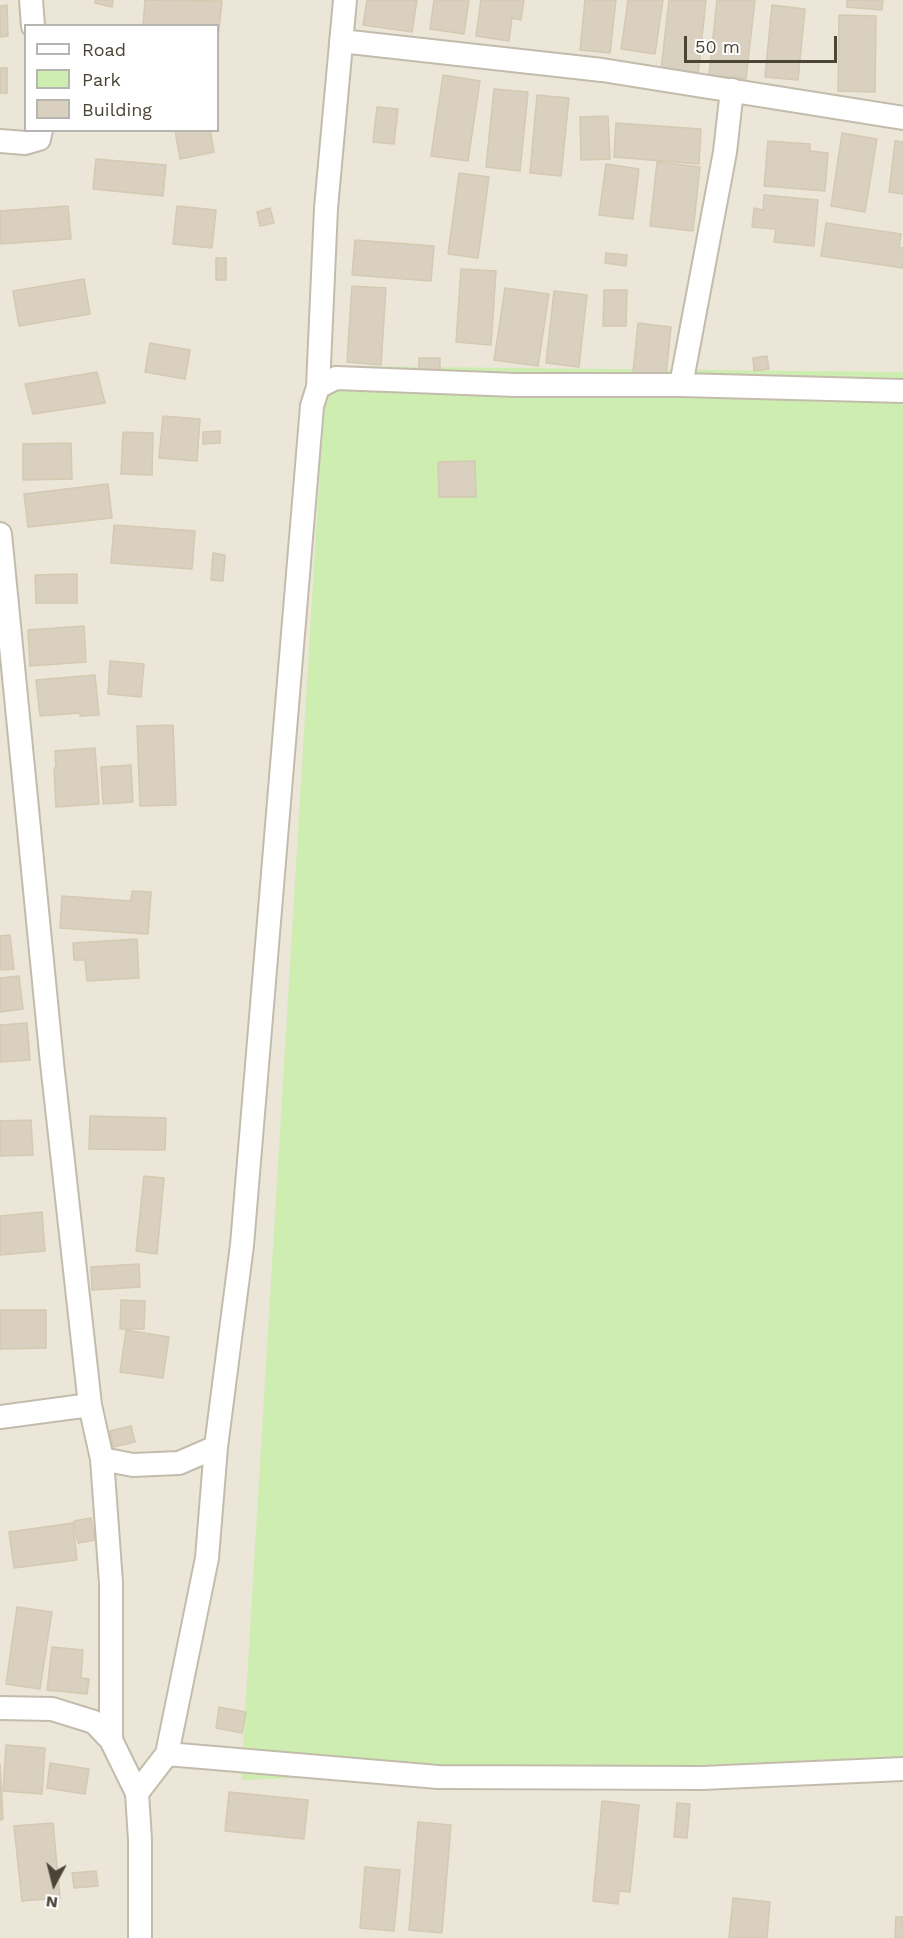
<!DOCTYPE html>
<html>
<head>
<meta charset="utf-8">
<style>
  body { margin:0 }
  #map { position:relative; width:903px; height:1938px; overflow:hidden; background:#f6f3eb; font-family:"Work Sans",sans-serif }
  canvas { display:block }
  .legend { position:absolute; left:24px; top:24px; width:195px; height:108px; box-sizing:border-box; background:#fff; border:2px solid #b7b5af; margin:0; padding:8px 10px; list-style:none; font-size:18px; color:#4b4537 }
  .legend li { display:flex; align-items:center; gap:12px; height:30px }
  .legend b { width:30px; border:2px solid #b7b5af }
  .north { position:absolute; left:24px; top:1854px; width:60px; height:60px; -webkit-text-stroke:4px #fff; paint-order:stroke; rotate:187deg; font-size:16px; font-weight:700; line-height:24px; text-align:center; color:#4b4537 }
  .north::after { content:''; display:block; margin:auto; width:21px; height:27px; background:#4b4537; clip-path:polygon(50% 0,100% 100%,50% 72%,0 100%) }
  .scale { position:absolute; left:684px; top:36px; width:153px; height:27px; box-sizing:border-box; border:3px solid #4b4537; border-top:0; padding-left:8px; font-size:18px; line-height:21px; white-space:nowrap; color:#4b4537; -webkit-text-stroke:4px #fff; paint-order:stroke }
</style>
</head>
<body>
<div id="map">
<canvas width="903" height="1938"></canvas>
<ul class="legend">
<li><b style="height:8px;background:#fff"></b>Road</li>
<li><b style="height:16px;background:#ceedb1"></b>Park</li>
<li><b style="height:16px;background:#d9d0bf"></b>Building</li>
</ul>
<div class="north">N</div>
<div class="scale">50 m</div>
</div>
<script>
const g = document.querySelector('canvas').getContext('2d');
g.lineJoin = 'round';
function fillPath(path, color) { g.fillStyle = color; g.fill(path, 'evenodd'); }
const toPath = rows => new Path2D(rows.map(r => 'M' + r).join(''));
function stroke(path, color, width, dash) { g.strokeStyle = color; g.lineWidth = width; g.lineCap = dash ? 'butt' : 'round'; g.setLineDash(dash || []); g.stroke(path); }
fillPath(toPath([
  [0,0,903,0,903,1938,0,1938],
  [26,26,218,26,218,130,26,130]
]), '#ebe6d8');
fillPath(toPath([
  [326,366,903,372,903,1758,241,1780]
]), '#ceedb1');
const building = toPath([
  [95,0,113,0,112,7,95,3,95,0],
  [145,0,222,1,218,38,218,26,143,26,145,0],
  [367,0,417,0,412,32,363,25,367,0],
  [434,0,469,0,464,34,430,29,434,0],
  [481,0,524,0,521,20,512,18,509,41,476,36,481,0],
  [585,0,616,0,610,53,580,50,585,0],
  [628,0,663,0,655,54,621,49,628,0],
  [669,0,706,0,698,75,661,70,669,0],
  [717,0,755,0,746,79,709,75,717,0],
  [847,0,883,0,882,10,847,7,847,0],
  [7,5,8,36,0,37,0,6,7,5],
  [772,5,805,9,798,80,765,77,772,5],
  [839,15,876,16,875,92,838,91,839,15],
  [0,68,7,68,7,93,0,93,0,68],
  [443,75,480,81,468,161,431,156,443,75],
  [494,89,528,92,520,171,486,167,494,89],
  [537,95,569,98,561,176,530,173,537,95],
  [377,107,398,109,394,144,373,142,377,107],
  [608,116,610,159,581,160,580,117,608,116],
  [616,123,701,129,699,164,614,157,616,123],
  [175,130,210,130,214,152,180,159,175,130],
  [842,133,877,139,865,212,831,206,842,133],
  [768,141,810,144,810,151,828,153,825,191,764,186,768,141],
  [895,141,903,142,903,194,889,192,895,141],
  [96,159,166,165,163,196,93,189,96,159],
  [657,162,700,167,693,231,650,226,657,162],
  [606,164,639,169,633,219,599,215,606,164],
  [459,173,489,177,478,258,448,254,459,173],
  [764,195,818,200,814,246,774,242,776,229,752,227,754,208,763,210,764,195],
  [68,206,71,239,0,244,0,211,68,206],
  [177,206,216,210,212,248,173,244,177,206],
  [270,208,274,223,260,226,257,212,270,208],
  [826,223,901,234,899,248,903,248,903,268,821,256,826,223],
  [355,240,434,246,431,281,352,275,355,240],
  [606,253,627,255,626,266,605,263,606,253],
  [216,258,226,258,226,280,216,280,216,258],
  [461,269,496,271,491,345,456,342,461,269],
  [84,279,90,314,19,326,13,291,84,279],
  [352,286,386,288,381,365,347,362,352,286],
  [505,288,549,294,538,366,494,360,505,288],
  [604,290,627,290,626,326,603,326,604,290],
  [554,291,587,295,579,367,546,363,554,291],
  [638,323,671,327,666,376,633,373,638,323],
  [150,343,190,350,185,379,145,372,150,343],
  [767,356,769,369,754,371,753,358,767,356],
  [419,358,440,358,440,372,419,372,419,358],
  [97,372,105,403,33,414,25,384,97,372],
  [163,416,200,419,197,461,159,458,163,416],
  [220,431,220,443,203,444,203,432,220,431],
  [123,432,153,433,152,475,121,474,123,432],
  [71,443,72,479,23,480,23,444,71,443],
  [475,461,476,497,439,497,438,462,475,461],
  [108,484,112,518,28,527,24,494,108,484],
  [114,525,195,531,192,569,111,563,114,525],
  [213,553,225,555,223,581,211,580,213,553],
  [77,574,77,603,36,603,35,575,77,574],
  [84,626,86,662,30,666,28,630,84,626],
  [110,661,144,664,141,697,108,694,110,661],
  [95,675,99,715,80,716,80,713,40,716,36,680,95,675],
  [173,725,176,805,140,806,137,726,173,725],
  [95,748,99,804,56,807,54,768,56,768,55,751,95,748],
  [131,765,133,802,103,804,101,767,131,765],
  [132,891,151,892,148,934,60,928,62,896,131,901,132,891],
  [10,935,14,969,0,970,0,936,10,935],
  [137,939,139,978,87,981,85,960,74,960,73,943,137,939],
  [19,976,23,1009,0,1012,0,978,19,976],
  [27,1023,30,1060,0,1062,0,1025,27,1023],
  [90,1116,166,1118,165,1150,89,1149,90,1116],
  [31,1120,33,1155,0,1156,0,1121,31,1120],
  [144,1176,164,1178,157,1254,136,1251,144,1176],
  [42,1212,45,1251,0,1255,0,1216,42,1212],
  [139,1264,140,1287,92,1290,91,1267,139,1264],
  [121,1300,145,1301,144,1329,120,1329,121,1300],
  [0,1310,46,1310,46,1348,0,1349,0,1310],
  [126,1330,169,1337,163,1378,120,1372,126,1330],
  [131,1426,135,1442,113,1447,110,1431,131,1426],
  [91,1518,95,1540,78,1543,74,1521,91,1518],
  [73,1523,77,1560,14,1568,9,1532,73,1523],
  [17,1607,52,1612,40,1689,6,1684,17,1607],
  [52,1647,83,1650,81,1678,89,1679,87,1694,47,1690,52,1647],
  [219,1707,246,1712,242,1733,216,1728,219,1707],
  [6,1745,45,1748,42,1794,3,1791,6,1745],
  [50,1763,89,1769,85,1794,47,1788,50,1763],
  [0,1764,3,1819,0,1820,0,1764],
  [229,1792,308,1800,304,1839,225,1831,229,1792],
  [602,1801,639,1805,630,1892,619,1891,618,1904,593,1901,602,1801],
  [677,1803,690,1804,687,1838,674,1837,677,1803],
  [418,1822,451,1825,442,1933,409,1930,418,1822],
  [53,1823,60,1898,22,1901,14,1826,53,1823],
  [365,1867,400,1870,394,1931,360,1928,365,1867],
  [96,1871,98,1886,74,1888,72,1873,96,1871],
  [733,1898,770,1902,767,1938,729,1938,733,1898],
  [896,1917,903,1917,903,1938,895,1938,896,1917]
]);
fillPath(building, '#d9d0bf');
stroke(building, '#d4c9b1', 1.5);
const minor = toPath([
  [31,0,33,26],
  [341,41,602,70,903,118],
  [0,141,25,143,39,139,41,130],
  [681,385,725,152,732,90],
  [318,387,326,208,345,0],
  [0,534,52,1063,90,1405,102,1459,111,1583,111,1740],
  [0,1417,90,1405],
  [102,1459,133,1465,179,1463,216,1447],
  [0,1708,52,1709,94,1722,111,1740,137,1793,167,1754,207,1558,216,1447,242,1245,312,406,318,387,336,378,516,385,681,385,903,391],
  [167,1754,438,1777,702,1778,903,1769],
  [137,1793,140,1840,140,1938]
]);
stroke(minor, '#c3bcac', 26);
stroke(minor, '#fff', 22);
</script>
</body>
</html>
